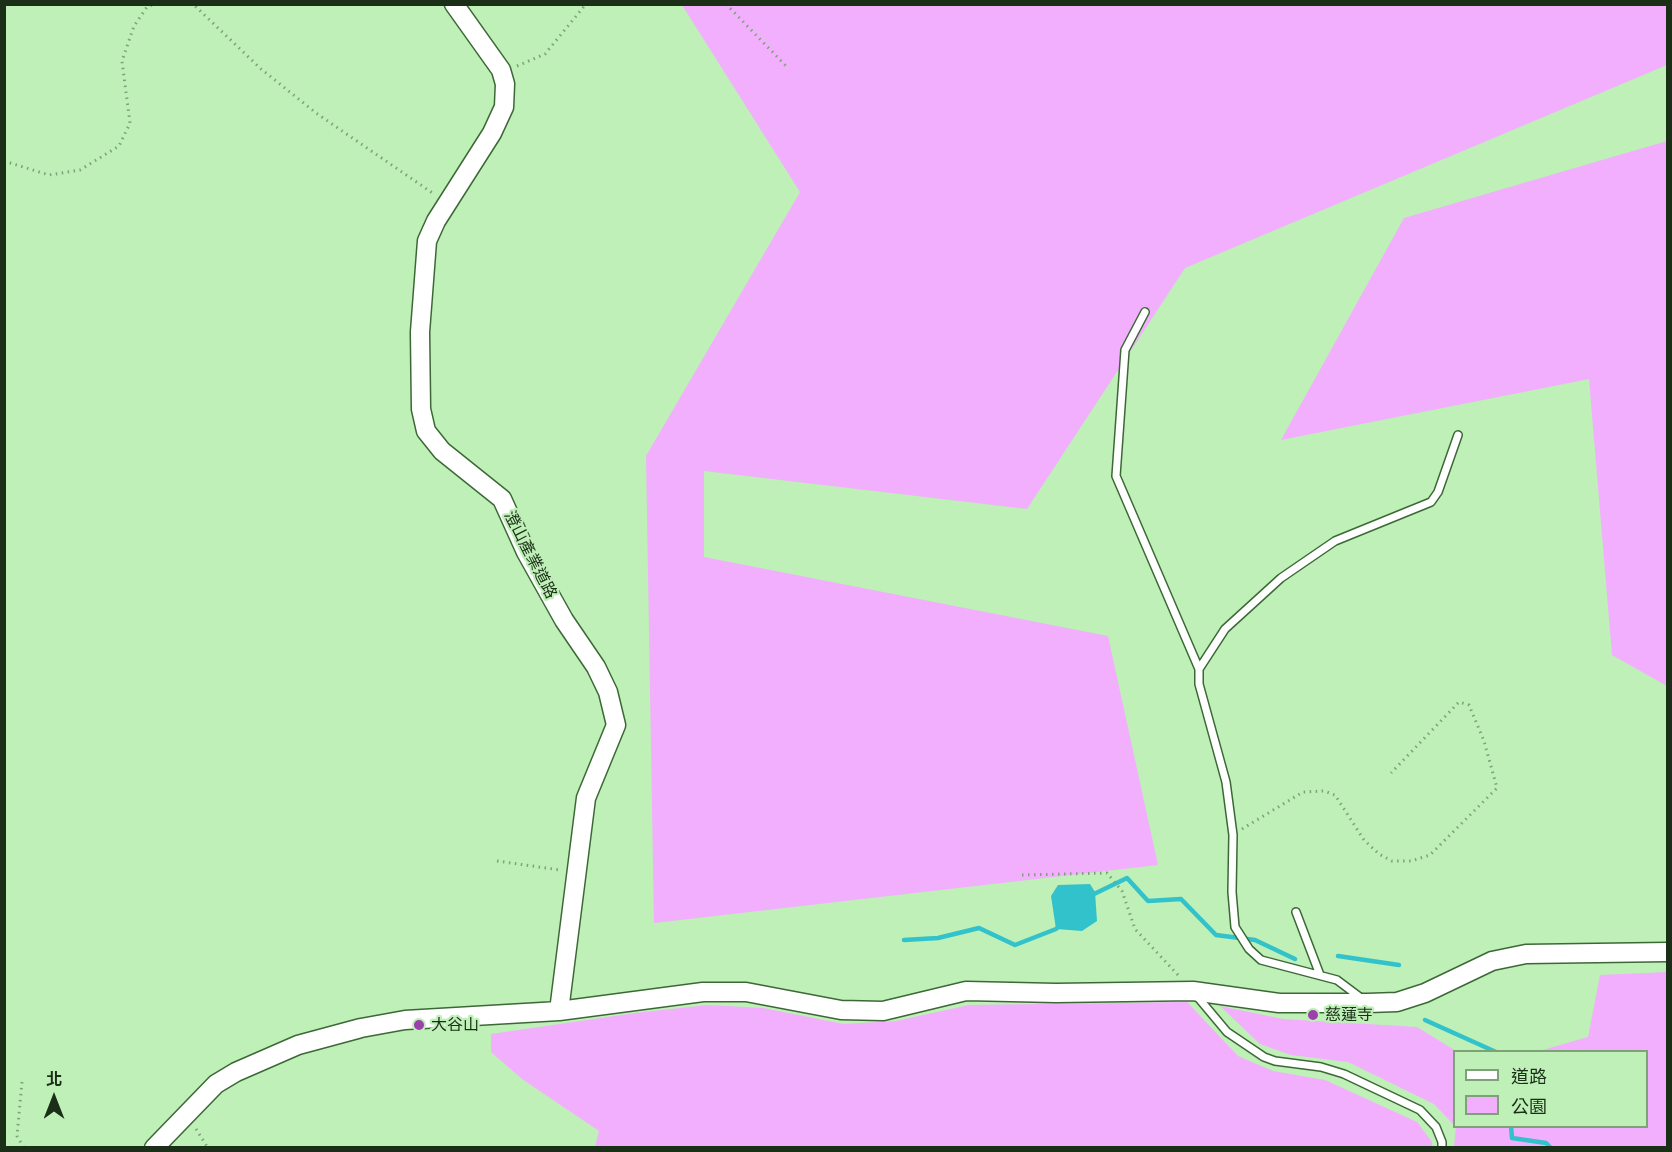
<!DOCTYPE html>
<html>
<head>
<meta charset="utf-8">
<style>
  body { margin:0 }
  #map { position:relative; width:1672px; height:1152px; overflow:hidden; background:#bef0b7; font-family:Rubik,"Noto Sans TC",sans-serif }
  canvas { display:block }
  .frame { position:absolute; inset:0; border:6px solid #1b2e18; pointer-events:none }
  .legend { position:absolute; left:1453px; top:1050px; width:195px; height:78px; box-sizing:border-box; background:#bef0b7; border:2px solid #7da277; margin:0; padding:8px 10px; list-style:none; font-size:18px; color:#1b2e18 }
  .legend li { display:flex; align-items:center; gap:12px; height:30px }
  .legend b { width:30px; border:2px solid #7da277 }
  .north { position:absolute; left:24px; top:1068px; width:60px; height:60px; -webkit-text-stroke:4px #bef0b7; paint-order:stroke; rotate:0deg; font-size:16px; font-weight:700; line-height:24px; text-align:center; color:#1b2e18 }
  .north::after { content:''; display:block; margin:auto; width:21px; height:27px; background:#1b2e18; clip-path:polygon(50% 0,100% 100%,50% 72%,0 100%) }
</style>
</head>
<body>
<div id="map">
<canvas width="1672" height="1152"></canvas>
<div class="frame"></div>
<ul class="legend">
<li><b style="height:8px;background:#fff"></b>道路</li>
<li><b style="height:16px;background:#f2affd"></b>公園</li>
</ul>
<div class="north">北</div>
</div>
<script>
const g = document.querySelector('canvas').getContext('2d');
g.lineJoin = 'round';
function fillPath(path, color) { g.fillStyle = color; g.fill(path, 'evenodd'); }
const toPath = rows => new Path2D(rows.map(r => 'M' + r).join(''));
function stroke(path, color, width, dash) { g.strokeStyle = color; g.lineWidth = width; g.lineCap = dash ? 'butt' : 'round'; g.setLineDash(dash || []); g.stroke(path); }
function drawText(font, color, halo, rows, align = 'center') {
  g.font = font + ' Rubik,"Noto Sans TC",sans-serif'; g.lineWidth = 4.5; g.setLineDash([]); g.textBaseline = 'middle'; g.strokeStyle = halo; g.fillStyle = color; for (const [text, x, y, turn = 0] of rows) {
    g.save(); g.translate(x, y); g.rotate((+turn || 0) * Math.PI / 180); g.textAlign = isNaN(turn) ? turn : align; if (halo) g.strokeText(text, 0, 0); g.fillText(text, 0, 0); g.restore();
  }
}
fillPath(toPath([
  [682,5,1667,5,1667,65,1185,268,1027,509,704,471,704,557,1108,636,1158,865,654,923,646,456,800,192],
  [1667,141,1668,141,1667,686,1612,655,1589,379,1281,440,1404,218],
  [1667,972,1667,1147,1454,1147,1456,1127,1646,1126,1646,1052,1539,1051,1588,1037,1600,975],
  [1187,1002,1238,1056,1273,1071,1325,1080,1417,1122,1432,1142,1432,1147,595,1147,599,1131,522,1079,491,1052,491,1034,635,1013,708,1005,763,1008,844,1024,896,1021,969,1005],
  [1220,1006,1283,1019,1417,1027,1456,1051,1454,1052,1454,1125,1434,1104,1348,1062,1291,1055,1260,1044]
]), '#f2affd');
fillPath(toPath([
  [1090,884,1095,892,1097,921,1082,931,1056,929,1051,896,1058,885]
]), '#32c2cb');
stroke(toPath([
  [1092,895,1127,878,1148,901,1181,899,1216,935,1255,940,1295,959],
  [904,940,938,938,979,928,1015,945,1056,929,1060,925],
  [1338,956,1399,965],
  [1425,1020,1496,1052],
  [1511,1126,1512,1138,1546,1143,1551,1148]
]), '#32c2cb', 4.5);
const lane = toPath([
  [1145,312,1125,350,1116,476,1199,669],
  [1296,912,1320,975],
  [1196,995,1227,1032,1264,1057,1275,1061,1321,1067,1344,1074,1420,1110,1436,1127,1442,1142,1442,1148],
  [1361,998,1337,980,1261,960,1249,949,1235,927,1232,892,1233,835,1226,782,1199,684,1199,669,1225,629,1281,578,1335,541,1431,502,1438,492,1458,435]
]);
const secondary = toPath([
  [454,4,501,70,505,84,504,107,492,133,436,221,427,241,420,332,421,409,426,431,442,451,502,499,526,552,564,620,596,667,608,692,616,725,586,798,559,1011],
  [154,1148,216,1084,236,1072,298,1045,361,1028,405,1020,559,1011,703,992,746,992,841,1010,883,1011,966,991,1056,993,1193,991,1279,1003,1368,1003,1397,1002,1425,993,1492,961,1526,954,1668,952]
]);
stroke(lane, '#3c6836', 10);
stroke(secondary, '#3c6836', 21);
stroke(toPath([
  [190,4,194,5,261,69,316,113,434,194],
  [726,4,787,67],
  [517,66,545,54,586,4],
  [4,161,49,175,80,170,119,146,130,123,122,61,134,26,147,7,155,4],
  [1242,829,1303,792,1324,791,1335,795,1364,840,1379,854,1392,861,1411,861,1430,855,1497,788,1484,741,1469,705,1459,702,1391,773],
  [497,861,560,870],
  [1022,875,1107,873,1122,891,1135,929,1178,975],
  [22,1082,17,1136,24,1148],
  [196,1129,208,1148]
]), '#7da378', 3, [1.5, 4.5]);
stroke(lane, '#fff', 7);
stroke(secondary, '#fff', 18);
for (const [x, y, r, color] of [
  [1313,1015,6,"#9c41ac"],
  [419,1025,6,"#9c41ac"]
]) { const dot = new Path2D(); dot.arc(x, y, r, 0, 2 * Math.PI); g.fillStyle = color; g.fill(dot); stroke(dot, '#bef0b7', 2); }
drawText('16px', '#1b2e18', '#bef0b7', [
  ["澄山產業道路",530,555,63]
]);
drawText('16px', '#1b2e18', '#bef0b7', [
  ["慈蓮寺",1325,1015],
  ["大谷山",431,1025]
], 'left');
</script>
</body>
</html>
